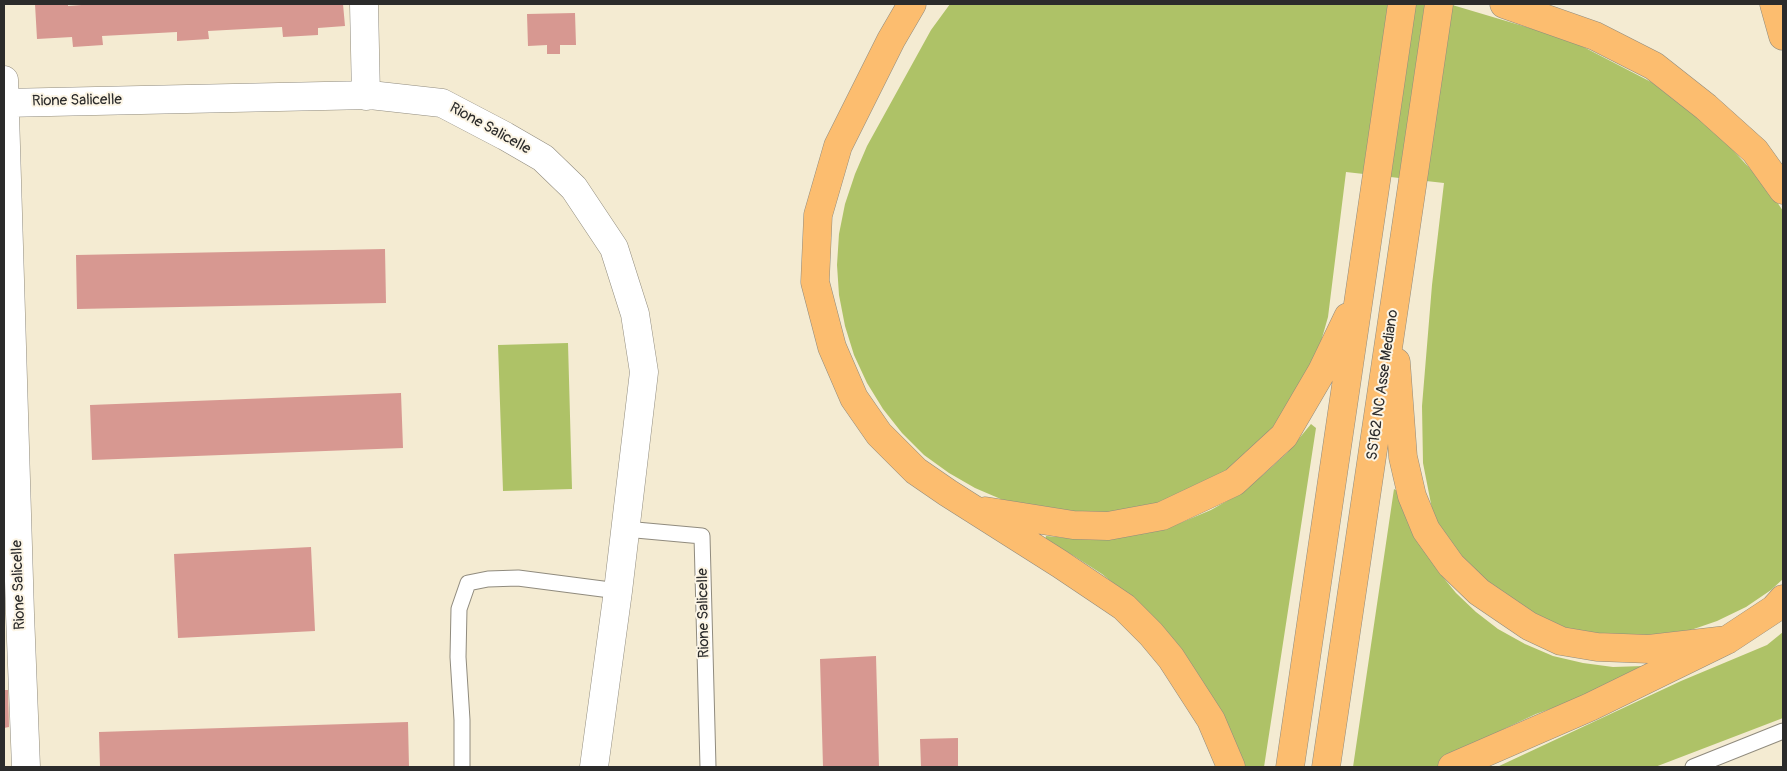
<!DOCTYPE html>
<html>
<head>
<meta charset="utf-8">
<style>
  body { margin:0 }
  #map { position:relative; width:1787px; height:771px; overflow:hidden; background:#f4ebd2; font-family:Pangolin,sans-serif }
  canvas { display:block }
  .frame { position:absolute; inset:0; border:5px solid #2b2b2b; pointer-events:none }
</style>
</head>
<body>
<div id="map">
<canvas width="1787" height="771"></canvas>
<div class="frame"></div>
</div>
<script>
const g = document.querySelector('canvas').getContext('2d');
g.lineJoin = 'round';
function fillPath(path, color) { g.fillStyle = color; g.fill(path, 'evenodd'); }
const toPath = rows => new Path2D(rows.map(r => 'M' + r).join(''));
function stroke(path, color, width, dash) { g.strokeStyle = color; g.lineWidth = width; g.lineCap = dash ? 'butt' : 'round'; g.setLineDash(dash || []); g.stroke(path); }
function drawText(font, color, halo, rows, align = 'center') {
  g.font = font + ' Pangolin,sans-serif'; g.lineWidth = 4; g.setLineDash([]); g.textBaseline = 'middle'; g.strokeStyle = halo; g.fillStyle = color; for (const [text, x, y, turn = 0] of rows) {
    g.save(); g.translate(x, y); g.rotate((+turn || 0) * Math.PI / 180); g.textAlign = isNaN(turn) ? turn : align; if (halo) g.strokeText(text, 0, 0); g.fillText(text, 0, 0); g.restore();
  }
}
fillPath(toPath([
  [950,4,1449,4,1570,40,1653,83,1718,134,1767,187,1783,211,1783,579,1771,590,1746,607,1717,621,1688,631,1626,638,1565,628,1536,617,1484,584,1443,537,1432,509,1423,463,1422,406,1432,285,1444,183,1346,172,1328,317,1320,345,1278,425,1235,464,1210,481,1154,505,1124,511,1093,514,1063,513,1003,500,975,488,949,473,924,455,902,433,883,409,867,383,854,355,845,326,839,295,837,265,839,234,845,204,855,174,867,146,931,30],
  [568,343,572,489,503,491,498,345],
  [1311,424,1316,428,1264,767,1244,767,1214,700,1196,671,1175,643,1128,595,1102,574,1074,556,1045,540,1046,536,1080,539,1114,538,1147,533,1180,523,1211,510,1239,494,1264,474,1287,453],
  [1394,489,1399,492,1423,547,1438,571,1456,593,1476,612,1498,629,1525,644,1553,656,1583,663,1613,667,1644,666,1567,703,1536,714,1506,728,1477,743,1443,767,1353,767],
  [1783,632,1783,718,1655,767,1497,767,1681,681,1767,645]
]), '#aec267');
fillPath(toPath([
  [35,4,68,4,68,6,95,4,343,4,345,26,318,28,318,35,283,37,282,27,208,31,209,39,177,41,177,32,102,36,103,45,73,47,72,37,37,39],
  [575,13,576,45,560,45,560,54,547,54,547,45,528,46,527,14],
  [385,249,386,303,77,309,76,255],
  [401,393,403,448,92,460,90,405],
  [311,547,315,631,178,638,174,554],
  [876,656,879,767,823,767,820,659],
  [4,690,8,690,9,727,4,728],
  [408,722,409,767,100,767,99,732],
  [958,738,958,767,921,767,920,739]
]), '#d79891');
const service = toPath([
  [625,529,702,536,708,767],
  [462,767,462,720,458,657,459,609,468,583,488,579,518,578,618,591],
  [1693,767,1783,731]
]);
const minor = toPath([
  [364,4,366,96],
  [4,80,20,614,26,767],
  [4,103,370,95,442,103,505,136,543,158,574,188,614,248,635,314,644,372,618,591,594,767]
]);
const trunk = toPath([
  [912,4,891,40,838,146,818,215,815,282,832,347,854,398,879,434,916,471,948,493,1060,564,1124,607,1151,634,1171,658,1211,720,1231,767],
  [1504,4,1595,36,1654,66,1706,107,1755,151,1783,190],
  [1774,4,1783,36],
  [1396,362,1403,457,1412,496,1426,530,1451,565,1479,592,1529,626,1561,641,1597,647,1649,649,1727,640],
  [985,511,1073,525,1108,526,1162,516,1234,482,1284,436,1322,371,1348,317],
  [1290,767,1402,4],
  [1326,767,1439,4],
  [1452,767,1590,707,1727,640,1774,609,1783,599]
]);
stroke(service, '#908b7e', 17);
stroke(minor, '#908b7e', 29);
stroke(trunk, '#908b7e', 29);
stroke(service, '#fff', 15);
stroke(minor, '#fff', 28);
stroke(trunk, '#fcbd6f', 28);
drawText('15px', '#2b2b2b', '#fcf5e5', [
  ["Rione Salicelle",77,101,-1],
  ["Rione Salicelle",490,129,29],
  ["SS162 NC Asse Mediano",1383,385,-82],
  ["Rione Salicelle",19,585,-92],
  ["Rione Salicelle",704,613,-91]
]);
</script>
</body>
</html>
